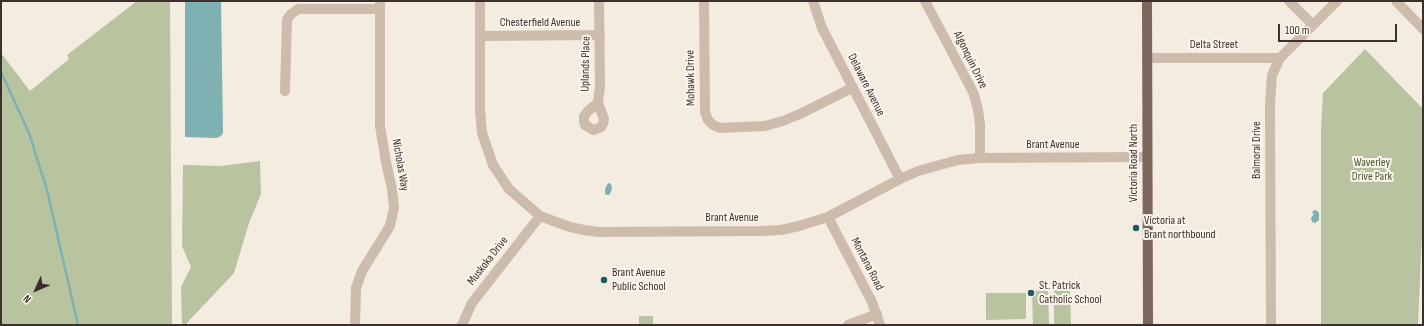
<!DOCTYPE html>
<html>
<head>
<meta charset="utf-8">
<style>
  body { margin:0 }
  #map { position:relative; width:1424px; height:326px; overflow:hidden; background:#f4ebe1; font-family:"Sofia Sans Condensed",sans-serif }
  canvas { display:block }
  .frame { position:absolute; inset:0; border:2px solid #3b302b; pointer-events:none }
  .north { position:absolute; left:16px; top:270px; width:40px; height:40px; -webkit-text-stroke:3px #fbf5ee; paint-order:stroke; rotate:225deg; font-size:11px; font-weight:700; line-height:16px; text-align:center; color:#3b302b }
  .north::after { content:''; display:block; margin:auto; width:14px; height:18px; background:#3b302b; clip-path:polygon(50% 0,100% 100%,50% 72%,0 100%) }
  .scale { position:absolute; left:1278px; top:24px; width:119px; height:18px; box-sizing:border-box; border:2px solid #3b302b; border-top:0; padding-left:5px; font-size:12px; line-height:14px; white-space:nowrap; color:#3b302b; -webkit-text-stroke:3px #fbf5ee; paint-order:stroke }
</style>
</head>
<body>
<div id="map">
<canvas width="1424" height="326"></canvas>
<div class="frame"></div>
<div class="north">N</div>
<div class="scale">100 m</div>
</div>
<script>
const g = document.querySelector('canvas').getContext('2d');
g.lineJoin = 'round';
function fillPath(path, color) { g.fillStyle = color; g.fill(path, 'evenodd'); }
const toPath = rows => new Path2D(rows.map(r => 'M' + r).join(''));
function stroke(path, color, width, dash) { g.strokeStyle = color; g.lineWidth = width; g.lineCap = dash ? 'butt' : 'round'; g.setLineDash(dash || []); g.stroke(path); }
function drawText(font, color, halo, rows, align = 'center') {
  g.font = font + ' "Sofia Sans Condensed",sans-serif'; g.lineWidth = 4; g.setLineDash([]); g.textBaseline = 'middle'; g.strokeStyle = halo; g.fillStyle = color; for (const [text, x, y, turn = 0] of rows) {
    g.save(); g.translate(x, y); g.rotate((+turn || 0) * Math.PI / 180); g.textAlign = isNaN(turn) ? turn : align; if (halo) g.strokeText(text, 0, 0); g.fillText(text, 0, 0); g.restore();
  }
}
fillPath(toPath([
  [137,1,170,1,172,325,1,325,1,53,30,91,69,59,67,55],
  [1365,49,1423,109,1423,211,1418,325,1321,325,1321,130,1323,93],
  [260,161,261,194,249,223,234,273,185,325,182,325,181,287,191,267,182,246,183,165,221,166],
  [1048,290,1049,325,1033,325,1032,291],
  [1054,290,1070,290,1071,325,1054,325],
  [986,293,1026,293,1026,319,986,320],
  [639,316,653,316,653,325,639,325]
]), '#b8c4a0');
fillPath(toPath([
  [185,1,221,1,223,133,221,136,216,138,185,137],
  [608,183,611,184,612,188,610,194,608,195,605,194,605,189],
  [1316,210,1319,213,1319,220,1315,223,1312,222,1311,218,1314,214,1312,213,1313,211]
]), '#7fb0b2');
stroke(toPath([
  [1,72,29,133,47,190,78,325]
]), '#7fb0b2', 2.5);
stroke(toPath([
  [480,1,480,110,482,133,493,165,509,189,540,216,570,227,584,230,599,232,761,231,781,230,799,226,828,217,900,179,918,171,958,160,980,158,1147,157],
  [704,1,705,112,708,120,713,125,720,128,765,126,783,121,800,114,852,88],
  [813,1,822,28,900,179],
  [925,1,974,94,978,110,980,125,980,158],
  [1289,1,1313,25],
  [1396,1,1423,29],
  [480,36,600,35],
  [1147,58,1280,58],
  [285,91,287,20,291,14,298,9,380,9],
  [598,103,588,111,584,116,584,121,585,125,593,130,601,127,603,124,604,119,598,103,600,86,599,1],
  [828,217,872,302,880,325],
  [355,325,356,288,362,271,390,226,394,208,392,189,386,162,380,126,380,1],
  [462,325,472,303,540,216],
  [848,325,877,314],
  [1271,325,1270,104,1272,75,1280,58,1337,1]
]), '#cdbbac', 10);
stroke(toPath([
  [1147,1,1148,325]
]), '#7d675c', 10);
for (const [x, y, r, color] of [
  [1136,228,4,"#1f5a5e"],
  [604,280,4,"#1f5a5e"],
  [1031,293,4,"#1f5a5e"]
]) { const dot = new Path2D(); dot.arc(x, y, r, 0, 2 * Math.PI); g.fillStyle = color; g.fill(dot); stroke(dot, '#fbf5ee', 1.5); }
drawText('12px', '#3b302b', '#fbf5ee', [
  ["Chesterfield Avenue",540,23],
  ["Delta Street",1214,45],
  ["Algonquin Drive",970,60,64],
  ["Uplands Place",586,64,-89],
  ["Mohawk Drive",691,78,-91],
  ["Delaware Avenue",866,85,63],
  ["Brant Avenue",1053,145],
  ["Balmoral Drive",1257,150,-90],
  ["Victoria Road North",1134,163,-90],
  ["Nicholas Way",400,165,80],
  ["Brant Avenue",732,218],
  ["Muskoka Drive",488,261,-52],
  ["Montana Road",867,264,63]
]);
drawText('12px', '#4a5a2e', '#fbf5ee', [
  ["Waverley",1372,163],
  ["Drive Park",1372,177]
]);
drawText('12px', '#3b302b', '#fbf5ee', [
  ["Victoria at",1144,221],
  ["Brant northbound",1144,235],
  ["Brant Avenue",612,273],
  ["Public School",612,287],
  ["St. Patrick",1039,286],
  ["Catholic School",1039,300]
], 'left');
</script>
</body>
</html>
